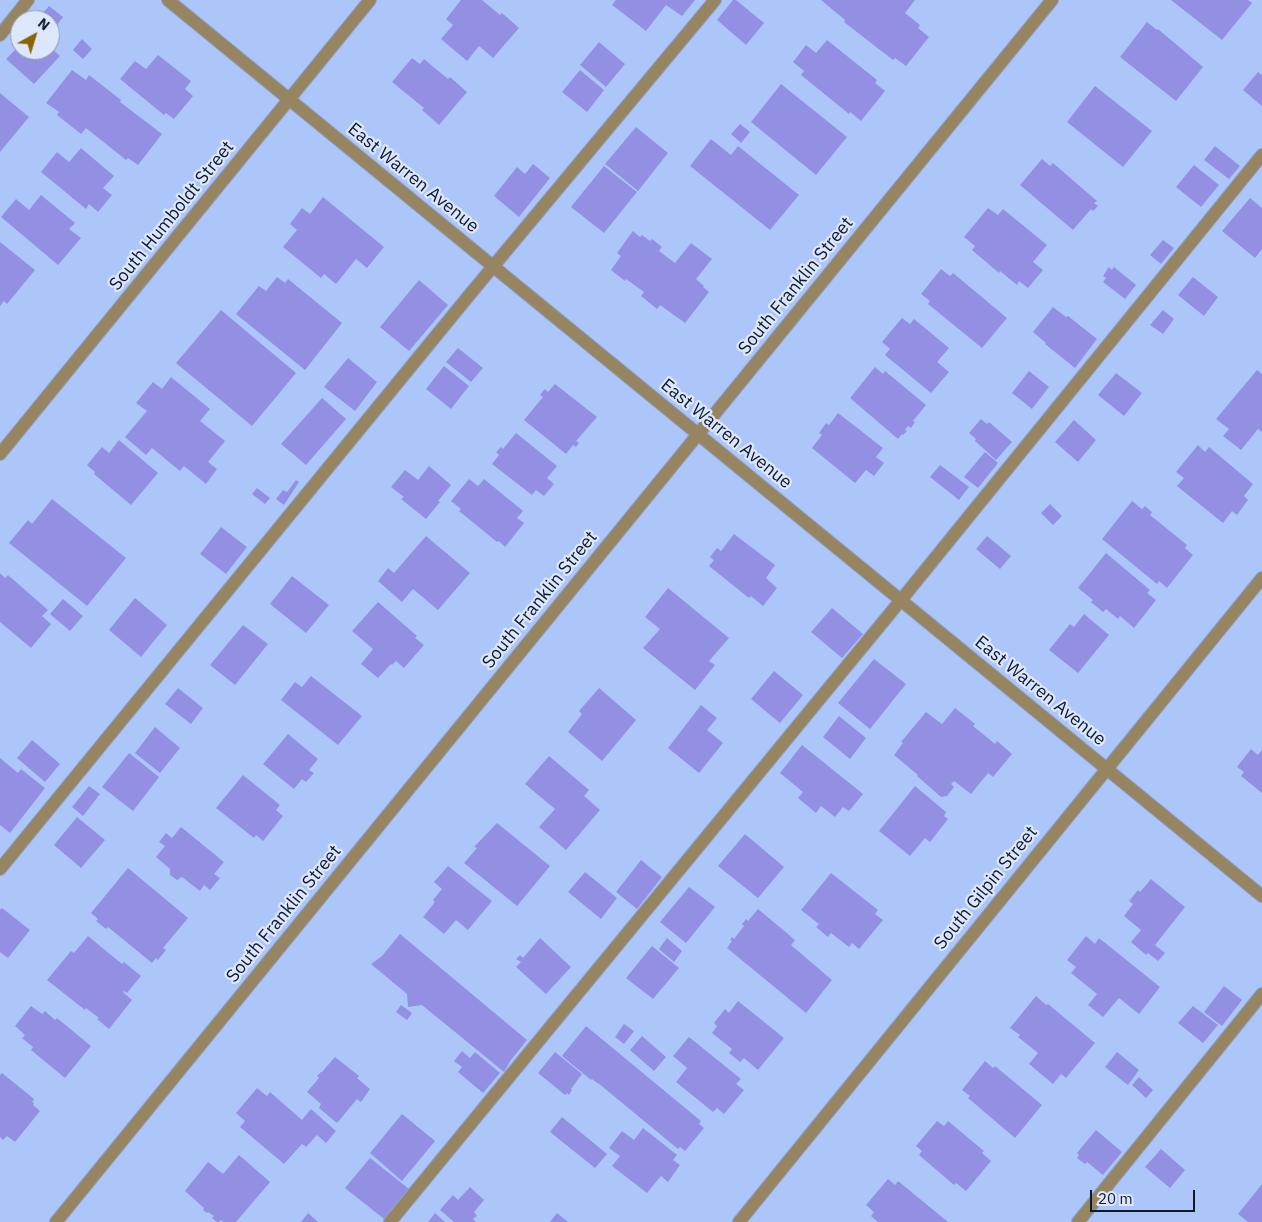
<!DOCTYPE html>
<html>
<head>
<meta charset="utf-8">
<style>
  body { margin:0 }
  #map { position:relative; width:1262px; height:1222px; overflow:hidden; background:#acc6fa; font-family:"IBM Plex Sans",sans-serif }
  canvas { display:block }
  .north { position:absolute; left:10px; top:10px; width:50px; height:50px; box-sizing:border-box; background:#dce7fc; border:1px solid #8a95a9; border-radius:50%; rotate:39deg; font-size:14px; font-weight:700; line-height:20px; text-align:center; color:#10192c }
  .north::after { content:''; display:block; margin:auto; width:18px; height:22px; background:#896502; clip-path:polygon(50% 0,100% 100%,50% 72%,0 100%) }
  .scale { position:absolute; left:1090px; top:1190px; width:105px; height:22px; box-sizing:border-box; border:2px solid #10192c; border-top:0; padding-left:6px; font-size:15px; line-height:18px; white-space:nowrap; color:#10192c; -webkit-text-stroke:4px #dce7fc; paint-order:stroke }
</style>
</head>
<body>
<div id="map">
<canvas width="1262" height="1222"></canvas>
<div class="north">N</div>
<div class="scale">20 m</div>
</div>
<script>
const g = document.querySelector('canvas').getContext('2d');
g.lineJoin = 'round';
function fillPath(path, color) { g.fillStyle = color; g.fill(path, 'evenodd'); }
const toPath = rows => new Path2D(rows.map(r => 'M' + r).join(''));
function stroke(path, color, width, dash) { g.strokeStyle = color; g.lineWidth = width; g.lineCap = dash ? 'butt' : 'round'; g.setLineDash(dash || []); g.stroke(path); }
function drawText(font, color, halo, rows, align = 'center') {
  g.font = font + ' "IBM Plex Sans",sans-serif'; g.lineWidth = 4.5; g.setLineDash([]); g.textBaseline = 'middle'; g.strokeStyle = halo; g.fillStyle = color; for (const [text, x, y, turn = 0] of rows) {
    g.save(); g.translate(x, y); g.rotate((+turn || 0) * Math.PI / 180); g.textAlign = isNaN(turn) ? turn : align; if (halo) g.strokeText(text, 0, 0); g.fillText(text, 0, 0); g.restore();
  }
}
fillPath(toPath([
  [461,0,482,0,500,15,502,13,519,28,493,58,479,46,467,61,441,39,453,25,446,19],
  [616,0,695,0,682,16,666,5,646,31,612,5],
  [733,0,736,0,764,23,746,45,717,20],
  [821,0,915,0,905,13,920,25,918,28,929,37,906,66,895,58,893,60,844,22,845,20],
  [1171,0,1248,0,1252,3,1222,40],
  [49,6,63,17,50,34,50,20,37,20],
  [1147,22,1157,30,1158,29,1203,67,1176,101,1120,57],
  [82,39,92,49,83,59,73,50],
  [827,40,877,80,875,83,885,91,861,121,850,112,849,114,801,75,804,71,793,62,806,45,816,53],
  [599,42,625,64,606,87,580,65],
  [20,45,20,50,50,50,50,47,60,56,34,84,6,59],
  [158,55,191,81,185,89,193,96,174,119,166,113,164,115,120,79,135,61,146,69],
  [412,58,420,64,424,59,448,79,450,77,467,92,439,125,422,110,424,108,392,82],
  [72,70,86,80,89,75,121,100,120,102,162,134,138,165,128,158,126,160,86,128,81,134,57,115,59,112,46,103],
  [580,70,604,90,587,112,562,92],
  [1258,72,1262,75,1262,106,1243,90],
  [781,84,847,137,816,175,751,122],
  [1095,86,1152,131,1123,167,1067,122],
  [0,93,29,117,0,152],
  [740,124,750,132,741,143,731,134],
  [636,127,668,153,638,191,605,164],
  [711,139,731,155,738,146,799,195,770,230,690,166],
  [1215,146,1240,166,1229,179,1204,160],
  [81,148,114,176,103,188,112,195,98,212,89,204,86,209,41,172,57,152,69,162],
  [1042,159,1050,166,1053,163,1097,201,1094,203,1098,206,1093,211,1091,209,1073,230,1020,185],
  [533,164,550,178,519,217,494,196,517,167,525,174],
  [1194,165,1219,185,1201,207,1176,187],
  [604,166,637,192,604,233,571,207],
  [41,195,75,223,69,229,81,238,58,265,1,217,16,199,29,210],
  [323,197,384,247,367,268,356,259,336,284,324,274,321,278,283,247,297,230,290,224,302,208,310,214],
  [1250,198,1262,208,1262,249,1255,258,1222,231],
  [988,208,998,215,1003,209,1047,245,1033,262,1043,270,1028,288,1019,281,1017,285,1000,271,999,273,972,250,975,246,964,237],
  [633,231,640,237,642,235,650,241,652,239,662,247,659,251,675,263,691,243,712,259,696,279,704,286,703,287,709,292,685,323,660,305,657,309,641,296,644,292,626,279,625,281,611,270,621,256,617,253],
  [1163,240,1174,248,1161,264,1150,255],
  [0,242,35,270,7,304,4,301,0,306],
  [1109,267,1112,270,1114,267,1136,285,1125,299,1103,282,1106,278,1103,276],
  [941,269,950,276,953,273,1007,318,982,348,928,304,930,301,921,294],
  [277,277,285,283,288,279,342,323,305,370,236,314,259,286,266,291],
  [1193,277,1218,297,1204,316,1178,295],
  [419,280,448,305,409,351,380,327],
  [1053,307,1066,317,1068,316,1097,339,1075,368,1045,344,1046,343,1033,332],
  [221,310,296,373,252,426,176,363],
  [1163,310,1174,319,1163,334,1150,325],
  [902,318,910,324,914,319,949,348,937,362,949,372,931,393,885,355,890,349,882,342],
  [458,348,483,368,471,382,446,362],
  [348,358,377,382,355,411,324,387],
  [444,366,469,386,451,409,426,389],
  [875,367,883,374,885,371,926,405,913,421,915,422,911,428,908,426,905,430,907,431,903,435,902,434,898,439,850,398],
  [1257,370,1262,374,1262,432,1258,429,1241,450,1223,436,1229,429,1216,419],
  [1029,371,1049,387,1032,409,1012,393],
  [1116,373,1142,393,1124,416,1098,395],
  [171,377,210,409,200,421,225,441,208,462,217,469,206,484,184,466,180,471,152,448,146,455,125,437,147,411,136,403,153,382,162,389],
  [555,384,597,417,576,441,579,443,576,447,573,445,566,454,524,420,543,397,540,395,545,389,548,392],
  [322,398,346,419,306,465,281,444],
  [838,413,883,448,876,457,884,463,874,476,866,470,855,483,812,448,822,435,819,433,826,423,829,425],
  [981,419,987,424,989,422,1012,442,996,460,975,441,976,439,969,433],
  [1074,420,1096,440,1078,462,1055,442],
  [516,433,557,466,547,478,554,484,544,496,536,490,532,495,492,464,499,455,496,452,501,447,503,449],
  [119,440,158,473,131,505,94,474,95,472,87,465,102,447,109,453],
  [1198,445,1205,452,1209,447,1253,484,1244,496,1248,500,1237,515,1232,511,1223,523,1177,486,1184,478,1176,472],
  [985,452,998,463,978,488,964,477],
  [940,465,969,487,959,500,930,477],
  [429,466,451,485,438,501,440,502,426,519,401,499,404,497,391,487,405,470,418,480],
  [469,479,478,486,484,479,523,511,517,518,524,523,505,547,499,541,497,542,459,511,461,509,451,501],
  [296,480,299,482,284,505,276,499,283,490,287,492],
  [257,488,270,498,265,504,252,494],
  [52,499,126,558,87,606,9,543,28,520,32,524],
  [1132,501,1142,509,1145,506,1152,512,1150,515,1187,545,1185,548,1193,555,1167,588,1159,581,1157,584,1102,539],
  [1050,504,1062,516,1053,525,1041,513],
  [221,527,247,547,226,574,200,554],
  [734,534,775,565,766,578,777,588,763,606,751,596,749,598,709,566,714,560,710,557,717,548,721,551],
  [426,536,470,573,438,610,413,589,402,602,378,581,388,568,394,573],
  [987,536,1011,556,1000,569,976,549],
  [1106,553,1150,590,1147,593,1156,600,1134,628,1120,616,1118,619,1106,609,1103,612,1091,602,1093,600,1078,588],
  [0,573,5,578,8,575,48,610,42,616,51,624,31,648,0,622],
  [292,576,329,605,306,633,270,604],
  [668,588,729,638,709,661,715,665,695,690,643,648,660,629,645,617],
  [135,598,167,625,141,657,109,630],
  [63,599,83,616,70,631,50,614],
  [378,602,417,636,415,638,424,645,404,668,396,661,392,665,391,664,378,678,361,664,373,649,352,631],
  [832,608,863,634,842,658,811,632],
  [1084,614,1109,635,1078,673,1049,650,1070,624,1074,627],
  [243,625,268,644,235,685,210,665],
  [874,659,906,684,870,729,838,703],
  [774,671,803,695,780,723,751,699],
  [311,676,362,716,338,745,281,700,295,682,302,687],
  [178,688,203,708,191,724,165,704],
  [599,688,636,720,602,761,568,732,582,714,579,711],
  [701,705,717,718,707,730,723,743,699,773,668,748],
  [955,708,975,724,973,726,995,744,997,741,1012,754,993,777,988,773,971,794,954,781,951,784,954,787,947,796,941,797,917,776,918,775,894,755,903,743,901,742,926,712,942,724],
  [839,716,866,738,850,759,823,737],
  [155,727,180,748,160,773,135,753],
  [288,734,318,759,309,770,314,773,306,782,302,779,294,789,263,764],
  [32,740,60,764,45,782,17,758],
  [802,745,863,794,849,811,843,807,835,817,821,806,816,813,798,798,803,792,780,773],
  [1251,749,1258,755,1262,750,1262,793,1241,776,1244,772,1237,767],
  [129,753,159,777,133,811,102,787],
  [549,756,589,790,584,796,600,810,566,850,539,827,555,809,525,784],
  [0,758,18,773,21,769,45,788,10,833,0,825],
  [243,775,280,805,276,810,283,816,263,841,256,835,254,838,216,808],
  [89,786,100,794,83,816,72,807],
  [915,786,946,812,944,816,948,819,930,842,925,838,910,856,879,831],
  [77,817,105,840,81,868,54,845],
  [497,823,550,866,517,906,464,863,477,848,474,847],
  [181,827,224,862,214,874,220,878,210,890,204,885,200,891,182,877,177,880,170,875,170,869,156,857,165,846,159,842,166,833,172,838],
  [745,834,784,867,758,898,718,866],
  [641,860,662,877,637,909,616,892],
  [448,866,492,901,468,930,456,920,444,934,423,917,435,902,433,900,442,889,434,882],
  [128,868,188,918,163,948,166,950,158,960,156,958,152,963,108,927,106,929,96,921,98,919,91,913],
  [585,872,617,898,601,919,568,892],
  [831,873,878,910,875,914,883,920,859,949,852,943,849,947,831,933,828,937,816,927,819,924,801,910],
  [1151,879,1185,907,1155,945,1165,953,1158,961,1148,953,1146,955,1131,942,1141,930,1124,916,1133,904,1129,901,1138,890,1140,892],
  [689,887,715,907,686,943,660,922],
  [2,908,30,930,8,958,0,952,0,910],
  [758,909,795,940,791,945,832,980,806,1013,727,948,732,941,730,940,732,937,734,939,744,926,742,924,746,919,748,921],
  [400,934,527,1040,511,1060,504,1072,422,1005,408,1007,407,994,371,964,382,956],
  [88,936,122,964,124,962,141,976,127,993,124,991,123,992,132,1000,109,1029,97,1019,99,1018,86,1008,85,1010,47,980,71,951,74,953],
  [1086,936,1095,944,1099,938,1160,987,1139,1014,1119,998,1103,1017,1088,1005,1097,994,1071,973,1076,967,1067,960],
  [540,938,571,967,546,994,516,967,521,962,516,959,520,955,523,958],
  [667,938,682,951,674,962,659,949],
  [652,946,679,968,653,999,626,978],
  [1224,986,1242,1000,1222,1026,1204,1012],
  [1036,996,1046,1005,1048,1004,1095,1043,1066,1078,1061,1074,1053,1084,1029,1064,1038,1053,1018,1037,1020,1035,1010,1028],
  [738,1001,784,1038,758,1070,744,1058,740,1062,729,1053,732,1049,712,1033,717,1026,714,1023,725,1009,729,1013],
  [401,1005,412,1013,407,1020,396,1012],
  [31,1006,42,1014,45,1011,55,1020,57,1018,91,1046,65,1078,31,1050,33,1047,22,1038,25,1035,15,1026],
  [1193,1006,1218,1025,1203,1043,1178,1023],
  [624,1024,634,1031,624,1044,615,1037],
  [586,1026,701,1121,699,1124,704,1128,685,1151,680,1147,678,1149,598,1083,597,1083,592,1079,591,1080,562,1056],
  [642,1036,666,1057,654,1071,630,1050],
  [689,1037,741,1079,736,1084,744,1090,724,1114,717,1108,713,1112,676,1082,687,1068,673,1056],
  [462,1051,470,1058,475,1052,500,1073,483,1093,458,1072,462,1067,454,1061],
  [555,1052,582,1074,571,1089,572,1090,569,1095,567,1093,565,1095,538,1073],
  [1117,1052,1139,1070,1128,1085,1105,1067],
  [335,1057,359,1076,357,1078,370,1089,361,1102,357,1099,337,1123,319,1108,321,1104,307,1092,319,1078,317,1076,321,1072,322,1072],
  [985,1061,993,1068,995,1066,1042,1105,1015,1138,968,1098,970,1096,962,1090],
  [2,1073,34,1099,32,1102,34,1103,33,1105,40,1111,15,1142,7,1136,3,1140,0,1137,0,1075],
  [1139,1077,1153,1090,1146,1098,1132,1085],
  [257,1088,267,1096,270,1092,302,1120,311,1109,336,1131,326,1143,317,1135,306,1147,302,1144,284,1164,240,1127,245,1121,236,1113],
  [402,1114,435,1141,402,1181,370,1153],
  [562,1117,607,1154,595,1168,550,1132],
  [937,1121,944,1126,948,1121,984,1151,982,1153,991,1161,966,1191,956,1183,954,1185,919,1155,922,1151,916,1146],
  [643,1128,677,1155,673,1160,680,1165,668,1182,661,1176,647,1193,612,1166,620,1156,609,1148,622,1131,634,1140],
  [1096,1130,1122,1152,1103,1175,1087,1162,1085,1164,1077,1158,1079,1155,1077,1153],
  [1161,1149,1185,1170,1170,1188,1145,1167],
  [239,1155,270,1182,236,1222,223,1222,221,1220,219,1222,217,1222,212,1218,214,1216,208,1212,207,1213,203,1210,204,1208,185,1191,208,1162,223,1174],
  [370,1158,409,1189,384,1219,345,1188],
  [888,1179,895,1185,898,1181,948,1222,878,1222,871,1216,874,1212,866,1205],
  [1262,1184,1262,1222,1248,1222,1238,1214],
  [470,1187,484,1200,474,1212,477,1216,473,1219,476,1222,454,1222,440,1210,453,1195,458,1200],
  [308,1213,318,1222,301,1222],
  [435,1213,445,1222,428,1222],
  [557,1213,568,1222,550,1222]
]), '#9390e4');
const minor = toPath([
  [168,0,1262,896],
  [0,35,28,0],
  [0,454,370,0],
  [0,869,471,293,715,0],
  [56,1222,1052,0],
  [390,1222,901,600,1262,155],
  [739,1222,1262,578],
  [1078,1222,1262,994]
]);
stroke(minor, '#8da3d1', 14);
stroke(minor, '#978561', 12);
drawText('18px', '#10192c', '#dce7fc', [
  ["East Warren Avenue",413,178,39],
  ["South Humboldt Street",172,216,-51],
  ["South Franklin Street",796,286,-51],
  ["East Warren Avenue",726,434,39],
  ["South Franklin Street",540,600,-51],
  ["East Warren Avenue",1040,691,39],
  ["South Gilpin Street",986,888,-51],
  ["South Franklin Street",284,914,-51]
]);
</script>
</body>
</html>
